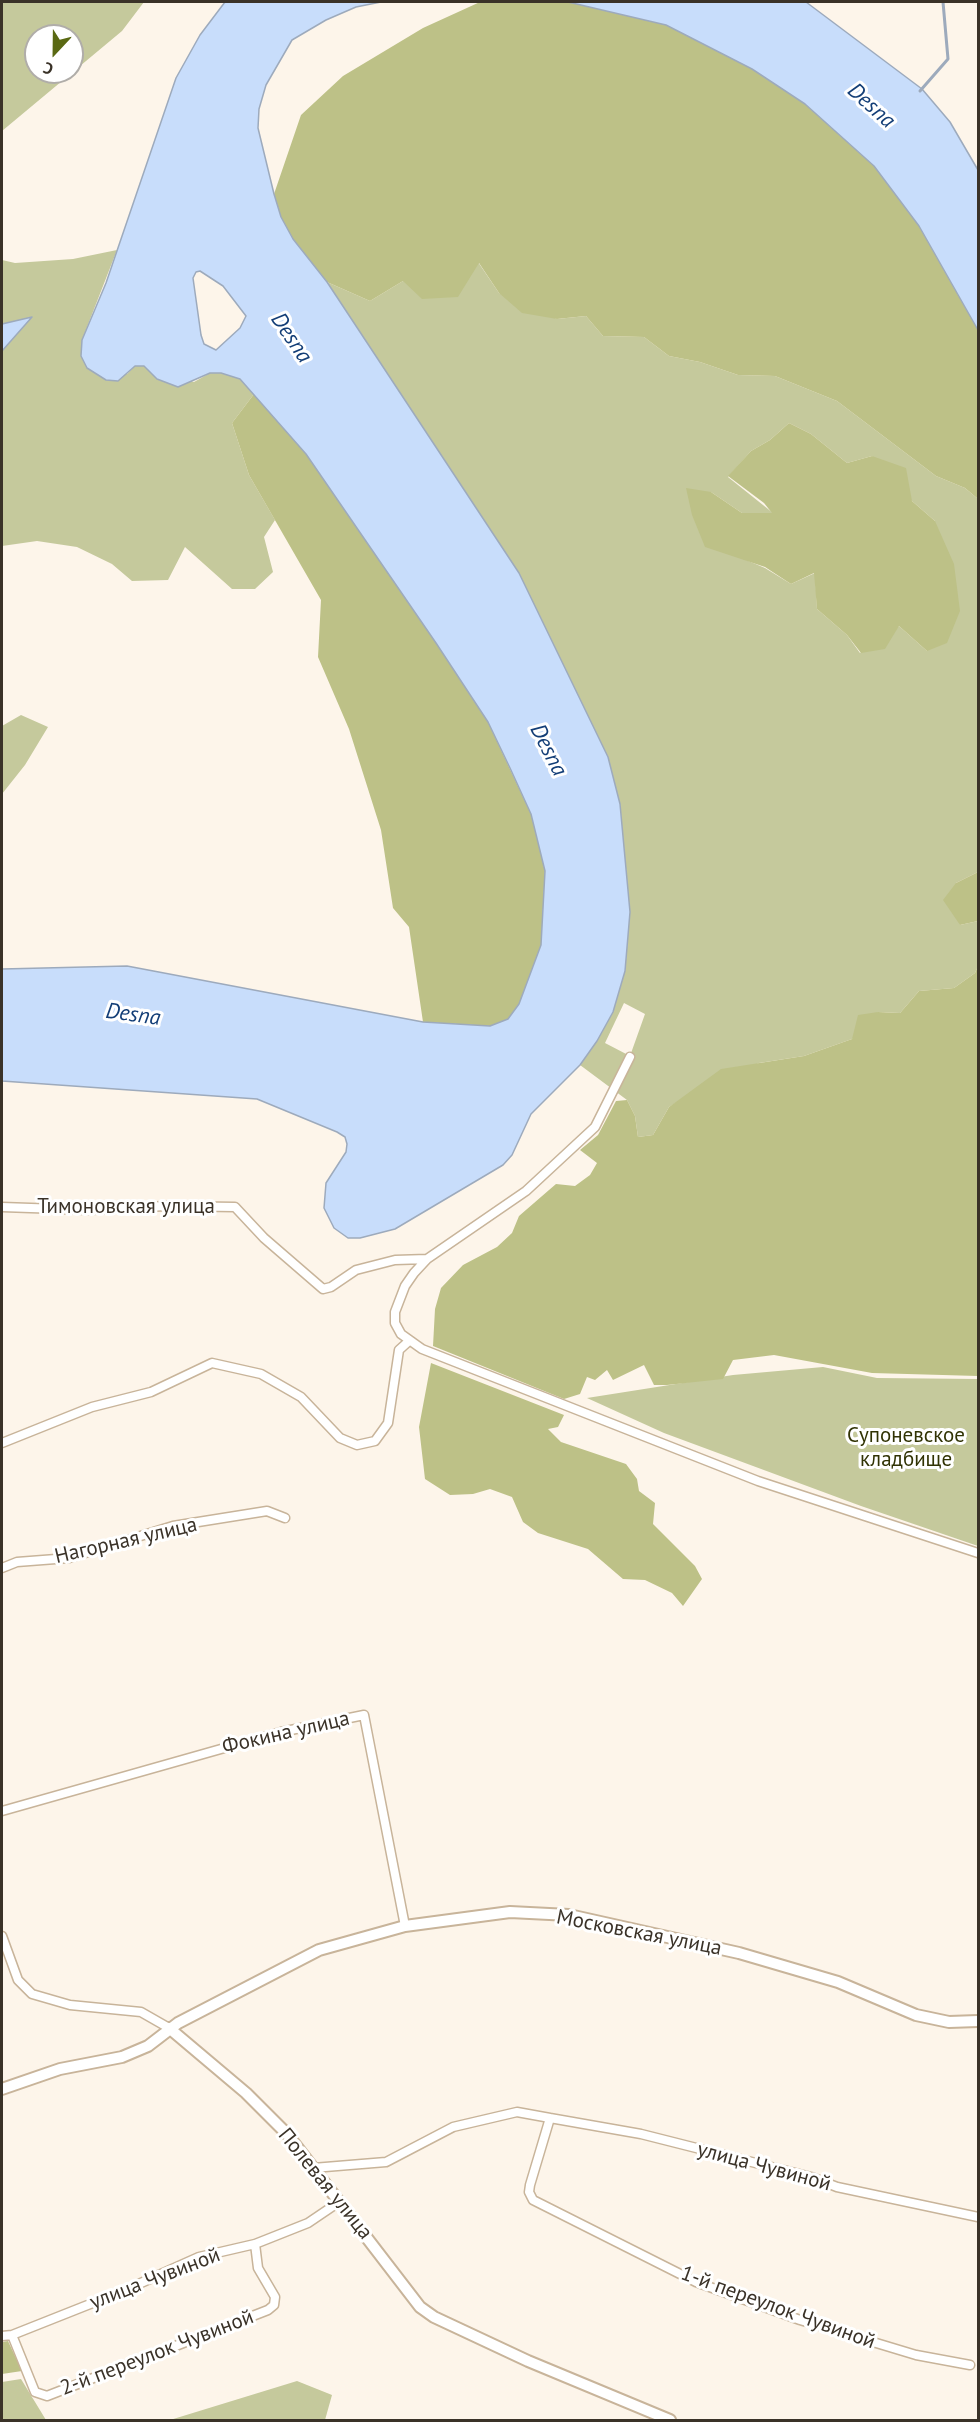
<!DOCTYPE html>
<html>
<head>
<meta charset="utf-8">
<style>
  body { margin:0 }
  #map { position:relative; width:980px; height:2422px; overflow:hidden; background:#fdf5ea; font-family:"PT Sans",sans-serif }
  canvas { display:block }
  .frame { position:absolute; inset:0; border:3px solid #3a3228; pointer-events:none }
  .north { position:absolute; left:24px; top:24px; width:60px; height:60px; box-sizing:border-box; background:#fff; border:2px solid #b0ada9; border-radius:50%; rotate:202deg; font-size:16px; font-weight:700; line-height:24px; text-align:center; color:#3a3228 }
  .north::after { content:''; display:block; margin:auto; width:21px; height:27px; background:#5a6913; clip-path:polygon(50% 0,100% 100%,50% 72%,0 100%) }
</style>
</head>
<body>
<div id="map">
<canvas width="980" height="2422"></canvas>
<div class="frame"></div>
<div class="north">С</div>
</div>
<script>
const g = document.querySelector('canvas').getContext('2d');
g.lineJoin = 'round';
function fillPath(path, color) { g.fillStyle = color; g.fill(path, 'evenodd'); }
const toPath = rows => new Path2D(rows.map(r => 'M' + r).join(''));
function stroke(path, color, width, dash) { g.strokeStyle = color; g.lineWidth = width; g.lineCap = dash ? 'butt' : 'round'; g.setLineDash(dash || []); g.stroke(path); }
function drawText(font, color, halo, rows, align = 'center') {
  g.font = font + ' "PT Sans",sans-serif'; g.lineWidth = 6; g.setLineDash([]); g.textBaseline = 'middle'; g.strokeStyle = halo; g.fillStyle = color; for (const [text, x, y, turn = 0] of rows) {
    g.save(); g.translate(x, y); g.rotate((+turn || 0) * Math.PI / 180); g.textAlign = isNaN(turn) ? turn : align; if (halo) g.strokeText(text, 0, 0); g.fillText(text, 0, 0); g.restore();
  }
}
fillPath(toPath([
  [2,2,144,2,122,31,2,131],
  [36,36,72,36,72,72,36,72],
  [117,250,82,340,127,374,135,366,144,366,152,371,194,382,210,373,221,373,240,379,254,394,232,423,249,475,275,520,264,537,273,572,255,589,232,589,185,547,168,580,132,581,112,564,77,547,37,541,2,546,2,260,15,263,73,259],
  [478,262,499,293,557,319,586,316,603,336,644,337,669,356,700,362,738,375,775,376,837,401,936,476,965,488,978,499,978,872,956,883,960,925,978,921,978,966,975,973,954,988,919,991,900,1013,878,1012,852,1039,804,1056,759,1063,687,1096,669,1107,653,1135,638,1137,635,1116,627,1100,580,1065,613,1012,625,971,630,912,620,804,608,757,519,573,327,282,370,301,403,281],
  [789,423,811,434,847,463,872,456,912,501,935,521,927,651,899,626,860,653,847,635,817,609,815,573,791,584,765,568,739,557,711,492,742,513,773,513,728,477,751,451,770,440],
  [624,1003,645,1014,630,1056,605,1043],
  [21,715,48,727,25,765,2,794,2,726],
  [823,1367,877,1378,978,1379,978,1546,861,1506,664,1433,587,1398,733,1375],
  [21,2379,46,2420,2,2420,2,2382],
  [297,2381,332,2395,325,2420,170,2420]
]), '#c5c99c');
fillPath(toPath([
  [480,2,568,2,666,25,752,69,805,104,874,166,919,226,978,330,978,499,965,488,936,476,837,401,775,376,738,375,700,362,669,356,644,337,603,336,586,316,557,319,522,313,499,293,479,263,458,297,422,299,403,281,370,301,327,282,293,239,281,217,274,194,301,115,343,76,423,28],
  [254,394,306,454,436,643,488,722,531,814,545,871,541,945,519,1004,508,1019,490,1026,423,1022,409,927,393,908,381,830,349,729,318,657,321,600,249,475,232,423],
  [789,423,811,434,847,463,872,456,906,468,912,501,935,521,954,564,960,611,947,643,927,651,899,626,885,649,861,653,847,635,817,609,814,573,791,584,765,567,705,547,692,515,686,488,711,492,742,513,772,513,764,503,728,476,751,451,770,440],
  [978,872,978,921,960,925,943,900,956,883],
  [978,966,978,1376,872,1373,774,1355,733,1360,723,1379,667,1385,654,1385,644,1365,613,1380,607,1370,595,1380,587,1377,580,1394,564,1399,433,1346,435,1309,441,1288,463,1265,497,1247,512,1233,519,1216,549,1190,556,1184,575,1186,590,1175,597,1163,580,1150,598,1135,616,1101,627,1100,635,1116,638,1137,653,1135,669,1107,721,1069,804,1056,852,1039,858,1015,878,1012,900,1013,919,991,954,988,975,973],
  [431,1363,564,1415,558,1427,548,1429,561,1442,626,1464,637,1479,639,1491,655,1503,653,1524,695,1566,702,1579,683,1606,672,1593,645,1580,623,1579,588,1549,538,1533,523,1522,512,1497,490,1489,473,1494,450,1495,425,1479,419,1427],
  [8,2341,22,2371,2,2374,2,2342]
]), '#bdc187');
const water = toPath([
  [225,2,381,2,356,7,326,20,292,40,266,85,259,109,258,128,274,194,281,217,293,239,327,282,519,573,608,757,620,804,630,912,625,971,613,1012,597,1041,580,1065,531,1114,512,1155,503,1165,395,1229,360,1238,348,1238,334,1228,324,1208,326,1183,346,1152,347,1144,345,1137,337,1132,257,1099,2,1081,2,969,127,966,423,1022,490,1026,508,1019,519,1004,541,945,545,871,531,814,510,768,488,722,436,643,306,454,240,379,221,373,210,373,178,387,157,379,144,366,135,366,118,381,106,380,87,368,81,356,82,340,106,283,176,78,200,35,225,2],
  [200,271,223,286,246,316,240,328,216,350,204,344,201,335,193,278,196,272,200,271],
  [568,2,806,2,922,89,950,122,978,170,978,330,919,226,874,166,805,104,752,69,666,25,568,2],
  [32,317,2,351,2,324,32,317]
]);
fillPath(water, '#c8ddfb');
stroke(water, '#9daabc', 1.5);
stroke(toPath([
  [920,91,948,59,943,2]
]), '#9daabc', 3);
const minor = toPath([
  [630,1057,595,1127,526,1191,427,1259,414,1273,405,1286,395,1312,395,1323,401,1334,422,1349,758,1481,978,1553],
  [2,1207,88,1210,166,1206,235,1207,264,1238,323,1289,331,1287,356,1270,395,1260,427,1259],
  [2,1443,92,1407,151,1392,212,1363,261,1374,301,1397,340,1438,357,1445,375,1441,388,1423,399,1350,409,1341],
  [2,1568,17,1562,69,1558,173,1526,267,1511,285,1518],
  [2,1811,281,1732,364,1715,405,1926],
  [2,1936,18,1980,32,1994,70,2005,141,2012,169,2028],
  [550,2118,641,2134,811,2177,837,2187,978,2217],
  [313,2168,386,2162,453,2127,517,2112,550,2118,530,2185,529,2192,533,2200,696,2282,800,2320,916,2355,970,2365],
  [12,2335,35,2392,47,2396,268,2310,274,2305,275,2297,258,2268,255,2244],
  [2,2336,12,2335,123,2291,199,2257,255,2244,308,2223,339,2202]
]);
const tertiary = toPath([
  [169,2028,246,2093,287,2134,420,2307,434,2317,528,2361,670,2420],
  [2,2089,60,2069,122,2057,148,2046,178,2023,319,1950,405,1926,510,1912,569,1915,739,1953,838,1982,916,2015,949,2022,978,2021]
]);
stroke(minor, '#c8b49a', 11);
stroke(tertiary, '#c8b49a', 14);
stroke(minor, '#fff', 8);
stroke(tertiary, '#fff', 10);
drawText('21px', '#3a3228', '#fff', [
  ["Тимоновская улица",126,1207],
  ["Нагорная улица",126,1541,-13],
  ["Фокина улица",286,1733,-13],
  ["Московская улица",639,1933,11],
  ["улица Чувиной",764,2167,15],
  ["Полевая улица",325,2184,51],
  ["улица Чувиной",155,2279,-21],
  ["1-й переулок Чувиной",778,2308,20],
  ["2-й переулок Чувиной",157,2353,-21]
]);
drawText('21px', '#313304', '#fff', [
  ["Супоневское",906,1436],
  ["кладбище",906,1460]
]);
drawText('italic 22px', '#133e77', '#fff', [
  ["Desna",871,106,42],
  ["Desna",291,338,56],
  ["Desna",548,750,63],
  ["Desna",133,1015,8]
]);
</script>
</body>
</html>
